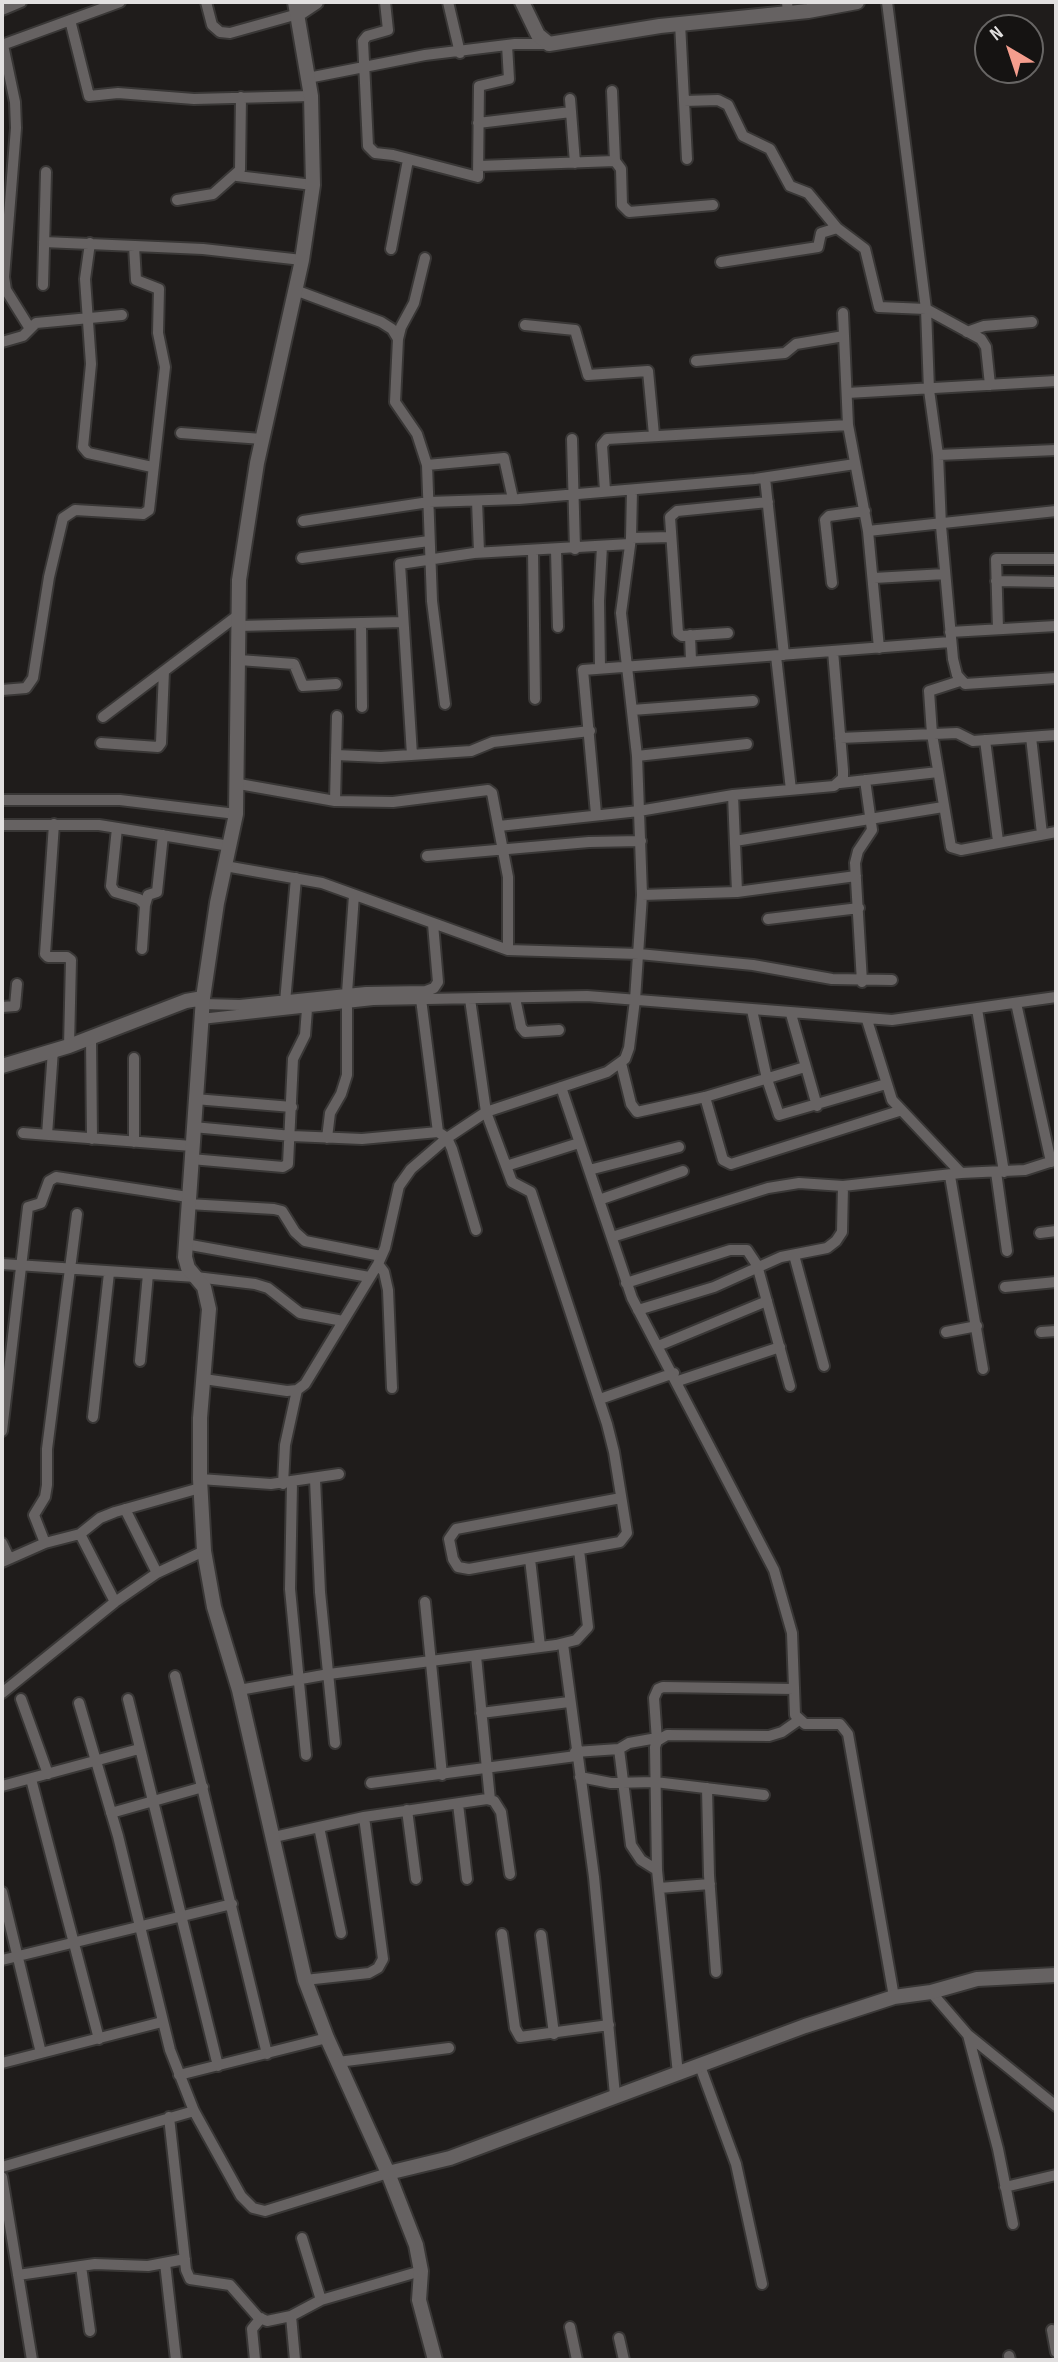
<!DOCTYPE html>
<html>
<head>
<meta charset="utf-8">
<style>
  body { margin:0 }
  #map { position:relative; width:1058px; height:2362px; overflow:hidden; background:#1f1c1b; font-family:"Sofia Sans Condensed",sans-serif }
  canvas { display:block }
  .frame { position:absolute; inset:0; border:4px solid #e2e0e0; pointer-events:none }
  .north { position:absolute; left:974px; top:14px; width:70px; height:70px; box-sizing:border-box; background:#151312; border:2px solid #676564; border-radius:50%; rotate:321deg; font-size:19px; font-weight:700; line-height:28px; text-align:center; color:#e2e0e0 }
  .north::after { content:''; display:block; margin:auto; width:24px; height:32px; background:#f49d8d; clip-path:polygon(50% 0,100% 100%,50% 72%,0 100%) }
</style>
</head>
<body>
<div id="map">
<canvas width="1058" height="2362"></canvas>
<div class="frame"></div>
<div class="north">N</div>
</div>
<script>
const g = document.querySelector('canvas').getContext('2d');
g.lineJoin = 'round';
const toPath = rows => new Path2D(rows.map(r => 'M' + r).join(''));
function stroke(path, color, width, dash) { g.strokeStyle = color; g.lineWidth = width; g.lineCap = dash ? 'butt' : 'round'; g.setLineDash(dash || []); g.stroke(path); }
const minor = toPath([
  [206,2,212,25,220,32,230,33,298,14],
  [385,2,388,30,367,36,363,41,368,146,375,153,393,155,478,177,479,86,509,79,507,45],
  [448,2,460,53],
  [787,2,788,13],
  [887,2,926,309,929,390,938,455,941,526,953,659,957,675,965,684,1056,678],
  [2,10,21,2],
  [70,20,89,96,118,93,194,99,311,96],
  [680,23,687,159],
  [2,45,120,2],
  [3,45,15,102,16,128,4,277,6,290,29,327],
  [308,78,425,55,515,44,549,44],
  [612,91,615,161],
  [570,99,575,163],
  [684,101,718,100,728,105,743,136,770,149,790,186,808,193,837,228,865,249,879,307,926,309,981,339,986,347,990,385],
  [478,123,571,112],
  [479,166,615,161,621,169,622,205,629,212,713,205],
  [237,176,313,185],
  [177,200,213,194,240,170,241,97],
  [44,242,203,249,302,260],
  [90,243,85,279,91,364,83,447,88,453,152,467],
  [391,249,408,160],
  [721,262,818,247,821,233,837,228],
  [43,285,46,172],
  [295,290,381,322,392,329,398,339,395,402,417,434,427,465,432,601,445,704],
  [843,313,848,425,868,531,879,648],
  [525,325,575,330,588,375,648,371,654,435],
  [967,332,984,326,1032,322],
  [398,339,401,327,414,303,425,258],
  [2,342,23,336,36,323,122,315],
  [696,361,785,353,796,344,844,336],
  [847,393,1056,381],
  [181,433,262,439],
  [572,439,575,549],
  [938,455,1056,450],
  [427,465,504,458,513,499],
  [765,478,784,655],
  [605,491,602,445,607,439,848,425],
  [477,501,479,552],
  [303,521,429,502,519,499,755,479,855,464],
  [868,531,1056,511],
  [631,538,671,537],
  [533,550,535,699],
  [556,550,558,627],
  [302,558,429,541],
  [874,578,945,574],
  [996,581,1056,582],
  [832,583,825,520,829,516,865,511],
  [361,623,362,707],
  [238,626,403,622],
  [998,629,996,559,1056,559],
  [950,632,1056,626],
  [728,633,682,636,678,633,670,517,677,511,768,502],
  [690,635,691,661],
  [776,656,791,790],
  [239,660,294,664,303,686,336,684],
  [600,668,599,601,602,546],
  [960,681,929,691,932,734,951,847,961,850,1056,832],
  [2,690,26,688,33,678,49,577,63,518,75,510,143,514,149,510,165,367,158,333,159,289,136,280,134,246],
  [632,710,753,701],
  [103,717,237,616],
  [1031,737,1042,834],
  [840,738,957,733,973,741,1056,735],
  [985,740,998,841],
  [101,743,158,747,161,743,164,671],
  [336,755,381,757,471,751,493,742,590,731],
  [412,755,400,564,474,553,630,544],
  [637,756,747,744],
  [840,783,938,772],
  [239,784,335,801,393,802,488,790,492,793,508,877,508,950],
  [733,795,737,892],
  [2,800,120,800,236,814],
  [335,801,337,716],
  [596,814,583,670,950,642],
  [54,824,45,954,48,957,67,957,71,960,69,1046],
  [2,825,99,825,230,846],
  [499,826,639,811,733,795,834,786,843,778,843,770,833,651],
  [117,828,111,886,115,892,139,899,145,905,142,949],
  [735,841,943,807],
  [427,856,589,842,641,841],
  [225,866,322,883,508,950,639,954,753,965,832,979,892,980],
  [642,895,737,892,856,876],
  [145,905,148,895,157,892,163,835],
  [768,919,859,908],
  [862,982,855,863,858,851,872,830,865,780],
  [347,993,354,895],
  [515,998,521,1027,525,1032,559,1030],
  [421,999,438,1132],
  [470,999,486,1112,512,1182,531,1192,607,1424,614,1452,627,1533,620,1542,469,1569,458,1567,453,1559,449,1539,456,1529,621,1498],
  [285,1002,296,878],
  [1016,1003,1051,1162],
  [203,1004,240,1005,366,992,426,991,434,988,438,982,433,924],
  [2,1007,15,1006,17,984],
  [977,1009,1004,1172],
  [752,1010,767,1079,779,1115,886,1084],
  [791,1014,817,1106],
  [201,1019,373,1000,587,996,892,1020,1056,997],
  [867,1020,892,1100,961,1173],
  [91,1037,92,1139],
  [134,1058,134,1142],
  [621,1063,631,1104,637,1112,705,1097,805,1067],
  [561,1087,632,1298,774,1570,792,1633,795,1715,805,1724,840,1724,848,1734,894,1997],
  [705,1097,723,1160,731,1164,899,1111],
  [195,1099,292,1107],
  [193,1127,292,1136,362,1139,438,1132,447,1138,452,1149,476,1230],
  [23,1133,192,1146],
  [47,1135,53,1050],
  [327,1138,330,1113,341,1094,347,1075,347,1004],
  [191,1159,283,1167,288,1164,293,1059,305,1035,307,1009],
  [506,1166,579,1143],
  [589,1170,679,1147],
  [996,1172,1007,1251],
  [950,1176,983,1369],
  [599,1200,683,1171],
  [188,1204,274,1209,282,1211,295,1232,305,1241,381,1256],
  [1040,1233,1056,1231],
  [612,1237,768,1188,799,1183,843,1186,961,1173,1025,1170,1056,1160],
  [185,1244,369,1277],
  [794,1255,824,1366],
  [2,1264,196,1277,255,1284,268,1288,300,1313,343,1321],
  [378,1264,384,1272,388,1290,392,1388],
  [626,1283,730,1250,747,1250,757,1265,790,1386],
  [1005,1287,1056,1282],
  [638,1310,714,1287,781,1257,827,1248,836,1241,842,1232,843,1186],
  [946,1332,977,1326],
  [1041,1332,1056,1331],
  [658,1346,767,1301],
  [140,1361,148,1274],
  [204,1379,287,1391,297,1390,305,1384,378,1264,385,1248,399,1186,411,1169,447,1138,486,1112,607,1072,625,1059,629,1048,635,1000,642,895,637,756,621,613,631,538,632,490],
  [678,1381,780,1347],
  [600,1399,674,1373],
  [93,1417,109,1273],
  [2,1431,28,1207,41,1203,49,1181,56,1177,188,1197],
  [200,1479,271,1484,339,1474],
  [315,1479,320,1592,335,1743],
  [292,1483,290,1589,306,1755],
  [283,1484,285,1445,297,1390],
  [125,1509,157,1573],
  [80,1534,100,1518,115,1512,200,1488],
  [2,1543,9,1558],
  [45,1543,34,1515,45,1497,47,1485,47,1449,77,1214],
  [530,1559,540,1646],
  [2,1562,45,1543,80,1534,115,1602],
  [425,1602,442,1775],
  [563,1644,594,1877,615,2095],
  [476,1656,490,1800],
  [175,1676,267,2054],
  [239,1690,329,1674,556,1645,576,1640,588,1627,579,1550],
  [2,1693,115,1602,157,1573,204,1551],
  [21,1699,48,1774],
  [128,1699,218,2066],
  [79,1703,118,1836,170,2050,194,2111,241,2196,253,2208,265,2211,388,2173],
  [481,1713,569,1702],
  [657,1741,654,1698,658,1689,663,1687,794,1689],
  [619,1749,631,1845,641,1860,657,1870],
  [575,1752,619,1749,629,1743,657,1738],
  [580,1777,611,1783,655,1782,764,1795],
  [31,1779,99,2039],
  [371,1783,576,1756],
  [2,1786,139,1749],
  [707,1788,709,1875,716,1972],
  [458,1804,467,1879],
  [407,1810,416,1879],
  [111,1813,203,1787],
  [319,1827,341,1933],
  [274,1837,364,1817,487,1799,494,1801,501,1812,510,1874],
  [659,1888,710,1884],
  [2,1892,41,2053],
  [502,1934,515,2028,520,2037,609,2025],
  [541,1935,554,2034],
  [2,1960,232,1904],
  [305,1980,369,1973,378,1968,383,1959,364,1817],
  [931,1992,968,2035,1056,2106],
  [968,2035,998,2149,1013,2224],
  [338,2062,449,2048],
  [2,2063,162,2022],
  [700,2066,736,2164,762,2284],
  [678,2074,657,1870,655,1747,657,1741,667,1735,769,1736,782,1732,799,1720],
  [179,2075,327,2038],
  [169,2117,186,2270,190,2279,230,2285,258,2317,267,2321,291,2316,321,2300,421,2271],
  [2,2167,194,2111],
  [2,2177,32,2360],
  [1005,2187,1056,2175],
  [302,2238,321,2300],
  [165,2263,176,2360],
  [81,2266,90,2331],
  [18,2275,95,2264,148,2266,185,2259],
  [291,2316,295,2360],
  [570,2327,577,2360],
  [1052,2330,1056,2352],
  [619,2338,624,2360],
  [1009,2356,1010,2360],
  [255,2360,252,2329,261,2318]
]);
const tertiary = toPath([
  [295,2,311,96,313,185,302,260,257,463,239,580,236,814,217,903,203,998,185,1257,188,1268,204,1287,209,1309,200,1418,200,1479,204,1551,214,1607,239,1690,305,1980,327,2038,388,2173,416,2245,421,2271,419,2300,435,2360],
  [522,2,538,35,549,44,660,26,808,11,857,2],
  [298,14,316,2],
  [2,1066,69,1046,186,1001,203,998],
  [388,2173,450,2158,805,2026,894,1997,931,1992,977,1979,1056,1975]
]);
stroke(minor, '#393736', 14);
stroke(tertiary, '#393736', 18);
stroke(minor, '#666262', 10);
stroke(tertiary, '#666262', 14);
</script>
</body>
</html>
